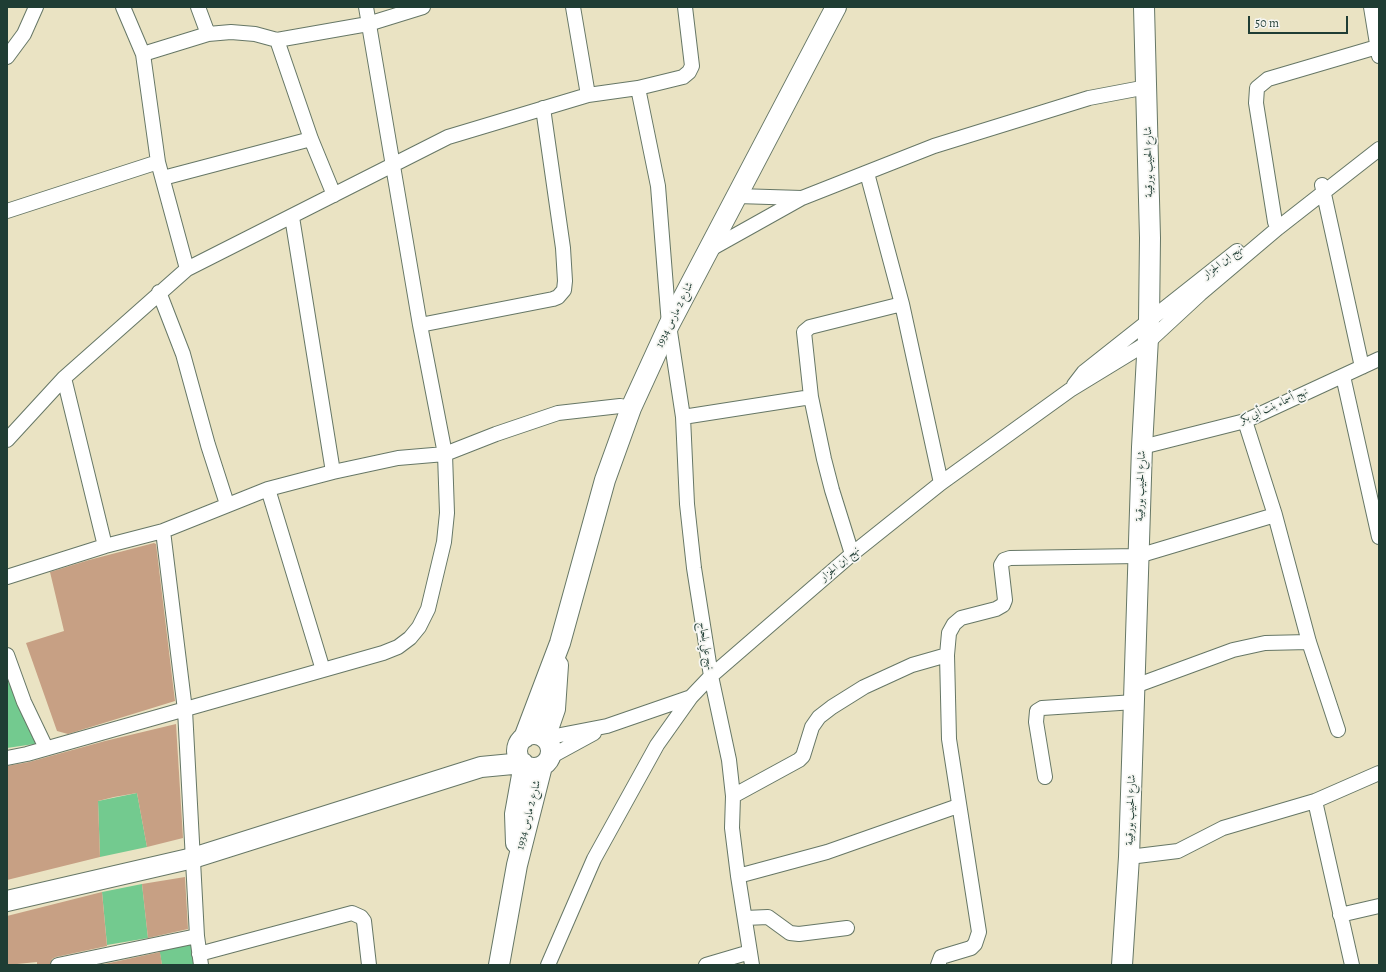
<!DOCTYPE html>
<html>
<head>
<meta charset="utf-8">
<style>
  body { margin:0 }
  #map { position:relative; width:1386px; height:972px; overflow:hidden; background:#eae3c3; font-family:Alegreya,serif }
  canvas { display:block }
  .frame { position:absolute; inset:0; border:8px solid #1f3d34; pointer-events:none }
  .scale { position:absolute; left:1248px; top:16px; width:100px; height:18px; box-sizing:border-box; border:2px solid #1f3d34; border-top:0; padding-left:5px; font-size:12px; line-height:14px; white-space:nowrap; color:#1f3d34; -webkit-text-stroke:3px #f6f6f2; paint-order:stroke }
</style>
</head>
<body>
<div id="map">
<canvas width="1386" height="972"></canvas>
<div class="frame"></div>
<div class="scale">50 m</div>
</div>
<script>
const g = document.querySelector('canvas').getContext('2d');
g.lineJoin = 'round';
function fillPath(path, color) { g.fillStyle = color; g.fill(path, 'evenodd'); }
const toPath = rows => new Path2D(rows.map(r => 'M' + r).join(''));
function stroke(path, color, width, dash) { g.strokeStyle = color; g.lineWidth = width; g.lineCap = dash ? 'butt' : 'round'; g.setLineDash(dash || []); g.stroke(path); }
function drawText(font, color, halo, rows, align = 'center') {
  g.font = font + ' Alegreya,Amiri,serif'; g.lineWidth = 3.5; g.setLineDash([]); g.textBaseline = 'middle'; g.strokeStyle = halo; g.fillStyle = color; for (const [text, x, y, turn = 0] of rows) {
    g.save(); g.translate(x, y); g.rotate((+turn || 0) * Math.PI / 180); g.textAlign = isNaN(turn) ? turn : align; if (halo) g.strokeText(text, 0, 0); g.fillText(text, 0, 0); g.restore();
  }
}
fillPath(toPath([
  [7,665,41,743,7,748],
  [137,793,147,847,100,857,98,801],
  [142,884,148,938,107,945,102,892],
  [191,942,199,965,162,965,159,948]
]), '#73ca8f');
fillPath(toPath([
  [154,543,156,544,175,701,68,734,57,731,26,643,64,631,50,572,89,560],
  [176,724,183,838,147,847,137,793,114,797,98,801,100,857,7,880,7,766,29,762,105,741],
  [185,877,188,929,148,938,142,884],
  [102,892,107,946,56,957,52,959,50,965,37,965,37,962,7,965,7,916],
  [160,952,162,965,100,965]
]), '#c7a084');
const street = toPath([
  [123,7,143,54,158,162,187,269],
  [198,7,208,34],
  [573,7,588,95],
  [1371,7,1379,56],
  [277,40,311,139,334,195],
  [143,54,208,34,231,32,255,34,277,40,368,24,423,7],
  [7,57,24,34,36,7],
  [638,88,683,77,689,72,692,66,685,7],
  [867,173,902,304,941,483],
  [163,178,311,139],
  [1322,185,1362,367],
  [737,196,802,198],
  [7,211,158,162],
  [292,217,333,472],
  [1278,228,1275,222,1256,103,1257,88,1268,79,1377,47],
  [709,250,802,198,934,146,1089,98,1147,87],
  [159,292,183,354,208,445,227,504],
  [420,325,553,299,558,297,564,290,565,281,563,248,543,108],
  [1343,376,1379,537],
  [64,378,105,546],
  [1074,385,1084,372,1237,251],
  [683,417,811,397],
  [1245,421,1275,515,1309,642,1338,730],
  [7,440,64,378,187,269,448,137,588,95,638,88,658,186,669,325,683,417,687,504,694,568,711,676,729,760,733,796,732,828,738,876,752,965],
  [1142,447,1245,421,1379,359],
  [268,489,323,670],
  [163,531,185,710,197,936,201,965],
  [852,554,832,490,824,459,811,397,804,332,810,327,902,304],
  [7,577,105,546,163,531,268,489,333,472,398,458,445,454,496,434,558,413,620,406,631,408],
  [7,655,24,702,46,748],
  [1135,686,1233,650,1265,643,1309,642],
  [545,738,607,726,691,697,711,676,852,554,941,483,1070,390,1147,343,1200,294,1278,228,1379,149],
  [550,757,594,733],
  [7,758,27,754,383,653,398,647,410,638,419,627,428,609,444,542,447,513,445,454,420,325,366,7],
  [1045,777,1036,722,1037,711,1042,708,1135,702],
  [733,796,799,760,803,756,812,727,819,717,832,707,864,687,912,665,947,655],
  [1315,801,1352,965],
  [1129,857,1178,851,1223,828,1315,801,1379,773],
  [738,876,827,852,958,806],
  [1340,915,1379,906],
  [745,918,768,917,790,933,799,934,847,928],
  [199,954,352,913,361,917,364,921,369,965],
  [58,965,197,936],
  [548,965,594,859,657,745,691,697],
  [706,965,750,952],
  [938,965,941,957,971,948,975,944,979,932,949,739,947,655,949,633,954,624,961,618,996,609,1003,605,1005,600,1001,565,1004,560,1010,558,1138,556,1275,515]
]);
const secondary = toPath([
  '517 751a17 17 0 1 1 34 0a17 17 0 1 1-34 0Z',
  [524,738,560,643,605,480,631,408,669,325,836,7],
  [545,738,555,709,558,665],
  [516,843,515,814,524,764],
  [7,901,193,858,481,767,523,763],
  [499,965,517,865,542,766],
  [1122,965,1129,857,1142,447,1149,320,1150,238,1144,7]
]);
stroke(street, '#676', 16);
stroke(secondary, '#676', 22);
stroke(street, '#fff', 14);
stroke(secondary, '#fff', 20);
drawText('11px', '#1f3d34', '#f6f6f2', [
  ["شارع الحبيب بورقيبة",1149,162,-91],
  ["نهج ابن الجزار",1223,262,-38],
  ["شارع 2 مارس 1934",675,315,-64],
  ["نهج أسماء بنت أبي بكر",1274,406,-24],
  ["شارع الحبيب بورقيبة",1141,486,-88],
  ["نهج ابن الجزار",840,564,-40],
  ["نهج علي بلحاج",706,646,80],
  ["شارع الحبيب بورقيبة",1131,810,-88],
  ["شارع 2 مارس 1934",529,815,-76]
]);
</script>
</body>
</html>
